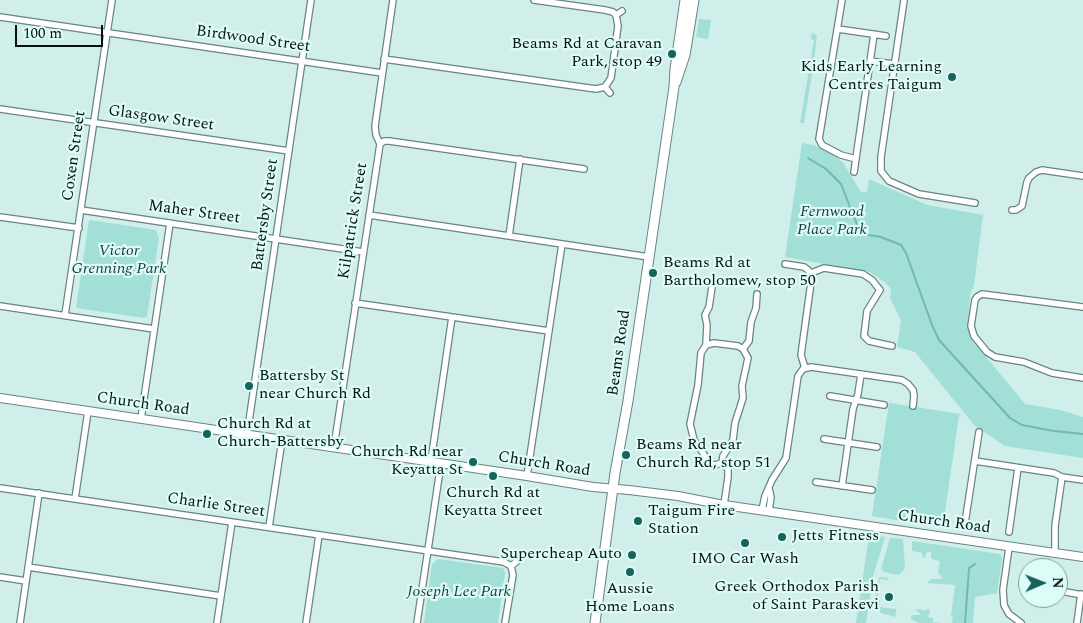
<!DOCTYPE html>
<html>
<head>
<meta charset="utf-8">
<style>
  body { margin:0 }
  #map { position:relative; width:1083px; height:623px; overflow:hidden; background:#d0eeea; font-family:Spectral,serif }
  canvas { display:block }
  .north { position:absolute; left:1018px; top:558px; width:50px; height:50px; box-sizing:border-box; background:#ddfbf7; border:1px solid #889e9b; border-radius:50%; rotate:89deg; font-size:14px; font-weight:700; line-height:20px; text-align:center; color:#081311 }
  .north::after { content:''; display:block; margin:auto; width:18px; height:22px; background:#16635c; clip-path:polygon(50% 0,100% 100%,50% 72%,0 100%) }
  .scale { position:absolute; left:15px; top:25px; width:88px; height:22px; box-sizing:border-box; border:2px solid #081311; border-top:0; padding-left:6px; font-size:15px; line-height:18px; white-space:nowrap; color:#081311; -webkit-text-stroke:4px #ddfbf7; paint-order:stroke }
</style>
</head>
<body>
<div id="map">
<canvas width="1083" height="623"></canvas>
<div class="north">N</div>
<div class="scale">100 m</div>
</div>
<script>
const g = document.querySelector('canvas').getContext('2d');
g.lineJoin = 'round';
function fillPath(path, color) { g.fillStyle = color; g.fill(path, 'evenodd'); }
const toPath = rows => new Path2D(rows.map(r => 'M' + r).join(''));
function stroke(path, color, width, dash) { g.strokeStyle = color; g.lineWidth = width; g.lineCap = dash ? 'butt' : 'round'; g.setLineDash(dash || []); g.stroke(path); }
function drawText(font, color, halo, rows, align = 'center') {
  g.font = font + ' Spectral,serif'; g.lineWidth = 4.5; g.setLineDash([]); g.textBaseline = 'middle'; g.strokeStyle = halo; g.fillStyle = color; for (const [text, x, y, turn = 0] of rows) {
    g.save(); g.translate(x, y); g.rotate((+turn || 0) * Math.PI / 180); g.textAlign = isNaN(turn) ? turn : align; if (halo) g.strokeText(text, 0, 0); g.fillText(text, 0, 0); g.restore();
  }
}
fillPath(toPath([
  [699,19,711,20,708,39,696,37],
  [812,33,817,35,814,62,804,123,800,123,814,40,811,39],
  [802,143,813,145,833,154,843,163,861,192,867,192,869,179,927,205,983,215,974,285,970,295,968,326,969,333,982,352,1025,404,1060,410,1083,417,1083,458,1005,446,975,426,915,352,897,347,901,321,890,298,891,289,886,283,870,272,785,257],
  [89,220,156,230,159,238,147,316,144,318,76,308],
  [889,403,961,414,959,416,943,525,936,527,872,516],
  [870,535,885,537,873,576,866,623,856,623,869,536],
  [890,538,903,539,905,568,899,575,884,572,881,569],
  [912,541,1000,554,1002,559,997,593,975,597,973,623,952,623,953,617,951,616,955,585,928,583,928,581,930,581,931,579,942,579,942,577,938,573,940,561,931,559,931,552,927,552,924,559,922,553,912,551],
  [438,559,503,568,505,573,498,623,424,623,432,564],
  [881,577,889,578,888,580,880,579,877,599,880,600,880,607,895,609,897,606,895,617,881,613,875,606,876,588,879,578],
  [921,609,924,611,928,609,930,610,928,617,933,618,933,622,941,623,920,623,914,621,911,618,911,615,920,615,919,612,914,610]
]), '#a1dfd7');
stroke(toPath([
  [808,158,826,169,841,184,858,227,863,232,869,235,881,237,901,245,906,253,932,325,939,340,1010,418,1022,425,1054,431,1083,434],
  [965,623,969,568,975,564]
]), '#73b8b0', 2);
const minor = toPath([
  [534,0,605,10,613,12,616,15],
  [842,0,819,139,822,145,841,155,856,159],
  [904,0,881,157,881,171,889,181,919,194,975,203],
  [0,17,382,73],
  [838,29,886,36],
  [384,59,596,89,605,87],
  [870,61,894,64],
  [610,93,605,87,611,78,618,26,616,15,622,11],
  [0,109,289,151],
  [380,144,384,141,389,141,584,169],
  [854,172,874,34],
  [81,210,363,252],
  [1012,210,1016,210,1022,206,1027,182,1029,178,1036,172,1042,170,1083,176],
  [369,215,649,257],
  [0,217,79,228],
  [509,236,520,159],
  [785,264,804,267,808,270,812,275,801,355,805,368],
  [811,273,824,268,863,274,872,280,880,290,867,311,864,336,869,341,892,346],
  [355,303,549,331],
  [0,306,154,329],
  [1083,307,982,294,977,297,975,300,971,326,974,336,987,352,995,357,1024,362,1052,373,1083,378],
  [65,315,112,0],
  [706,345,707,325,705,315,709,307,712,287],
  [743,349,749,341,751,322,756,308,757,294],
  [830,396,884,405],
  [141,419,170,223],
  [247,435,311,0],
  [824,439,877,447],
  [334,447,380,144,376,135,375,126,393,0],
  [431,461,452,317],
  [975,461,1054,473,1062,477,1083,480],
  [722,463,723,456,733,440,735,423,743,398,742,386,748,358,743,349,738,346,714,343,706,345,701,353,698,385,690,424,694,440,703,453,709,464,715,465,722,463,728,469,728,477,724,505],
  [527,476,562,244],
  [816,482,872,490],
  [842,486,853,409,858,394,861,374],
  [0,488,504,562,511,566,516,562],
  [75,499,88,411],
  [762,510,765,496,772,480,786,458,798,376,803,369,811,367,902,380,908,384,913,390,914,396,913,406],
  [769,511,771,497,769,489],
  [965,523,979,432],
  [269,527,282,440],
  [1009,532,1018,468],
  [1009,547,1003,590,1004,605,1009,614,1021,623],
  [1055,553,1055,526,1062,477],
  [28,567,221,596],
  [0,577,26,581],
  [1066,592,1083,595],
  [20,623,39,493],
  [217,623,232,522],
  [306,623,319,535],
  [417,623,441,463],
  [505,623,513,575,511,566],
  [1077,623,1081,594]
]);
const tertiary = toPath([
  [0,398,527,476,593,487,629,490,678,496,724,505,1083,557]
]);
const secondary = toPath([
  [676,82,685,55,694,0],
  [595,623,615,473,628,401,674,87,675,69,685,0]
]);
stroke(minor, '#698481', 8);
stroke(tertiary, '#698481', 10);
stroke(secondary, '#698481', 11);
stroke(minor, '#fff', 5.5);
stroke(tertiary, '#fff', 8);
stroke(secondary, '#fff', 9);
for (const [x, y, r, color] of [
  [672,54,5,"#16635c"],
  [952,77,5,"#16635c"],
  [653,273,5,"#16635c"],
  [249,386,5,"#16635c"],
  [207,434,5,"#16635c"],
  [626,455,5,"#16635c"],
  [473,462,5,"#16635c"],
  [493,476,5,"#16635c"],
  [638,521,5,"#16635c"],
  [782,537,5,"#16635c"],
  [745,543,5,"#16635c"],
  [632,555,5,"#16635c"],
  [630,572,5,"#16635c"],
  [889,597,5,"#16635c"]
]) { const dot = new Path2D(); dot.arc(x, y, r, 0, 2 * Math.PI); g.fillStyle = color; g.fill(dot); stroke(dot, '#ddfbf7', 2); }
drawText('16px', '#081311', '#ddfbf7', [
  ["Birdwood Street",253,40,8],
  ["Glasgow Street",161,119,8],
  ["Coxen Street",75,156,-82],
  ["Maher Street",194,213,8],
  ["Battersby Street",266,215,-82],
  ["Kilpatrick Street",354,221,-81],
  ["Beams Road",620,353,-82],
  ["Church Road",143,405,8],
  ["Church Road",544,465,9],
  ["Charlie Street",216,506,8],
  ["Church Road",944,523,8]
]);
drawText('16px', '#081311', '#ddfbf7', [
  ["Beams Rd at Caravan",662,45,"right"],
  ["Park, stop 49",662,63,"right"],
  ["Kids Early Learning",942,68,"right"],
  ["Centres Taigum",942,86,"right"],
  ["Beams Rd at",663,264],
  ["Bartholomew, stop 50",663,282],
  ["Battersby St",259,377],
  ["near Church Rd",259,395],
  ["Church Rd at",217,425],
  ["Church-Battersby",217,443],
  ["Beams Rd near",636,446],
  ["Church Rd, stop 51",636,464],
  ["Church Rd near",463,453,"right"],
  ["Keyatta St",463,471,"right"],
  ["Church Rd at",493,494,"center"],
  ["Keyatta Street",493,512,"center"],
  ["Taigum Fire",648,512],
  ["Station",648,530],
  ["Jetts Fitness",792,537],
  ["Supercheap Auto",622,555,"right"],
  ["IMO Car Wash",745,560,"center"],
  ["Greek Orthodox Parish",879,588,"right"],
  ["of Saint Paraskevi",879,606,"right"],
  ["Aussie",630,590,"center"],
  ["Home Loans",630,608,"center"]
], 'left');
drawText('italic 16px', '#193c38', '#ddfbf7', [
  ["Fernwood",832,213],
  ["Place Park",832,231],
  ["Victor",119,252],
  ["Grenning Park",119,270],
  ["Joseph Lee Park",459,593]
]);
</script>
</body>
</html>
